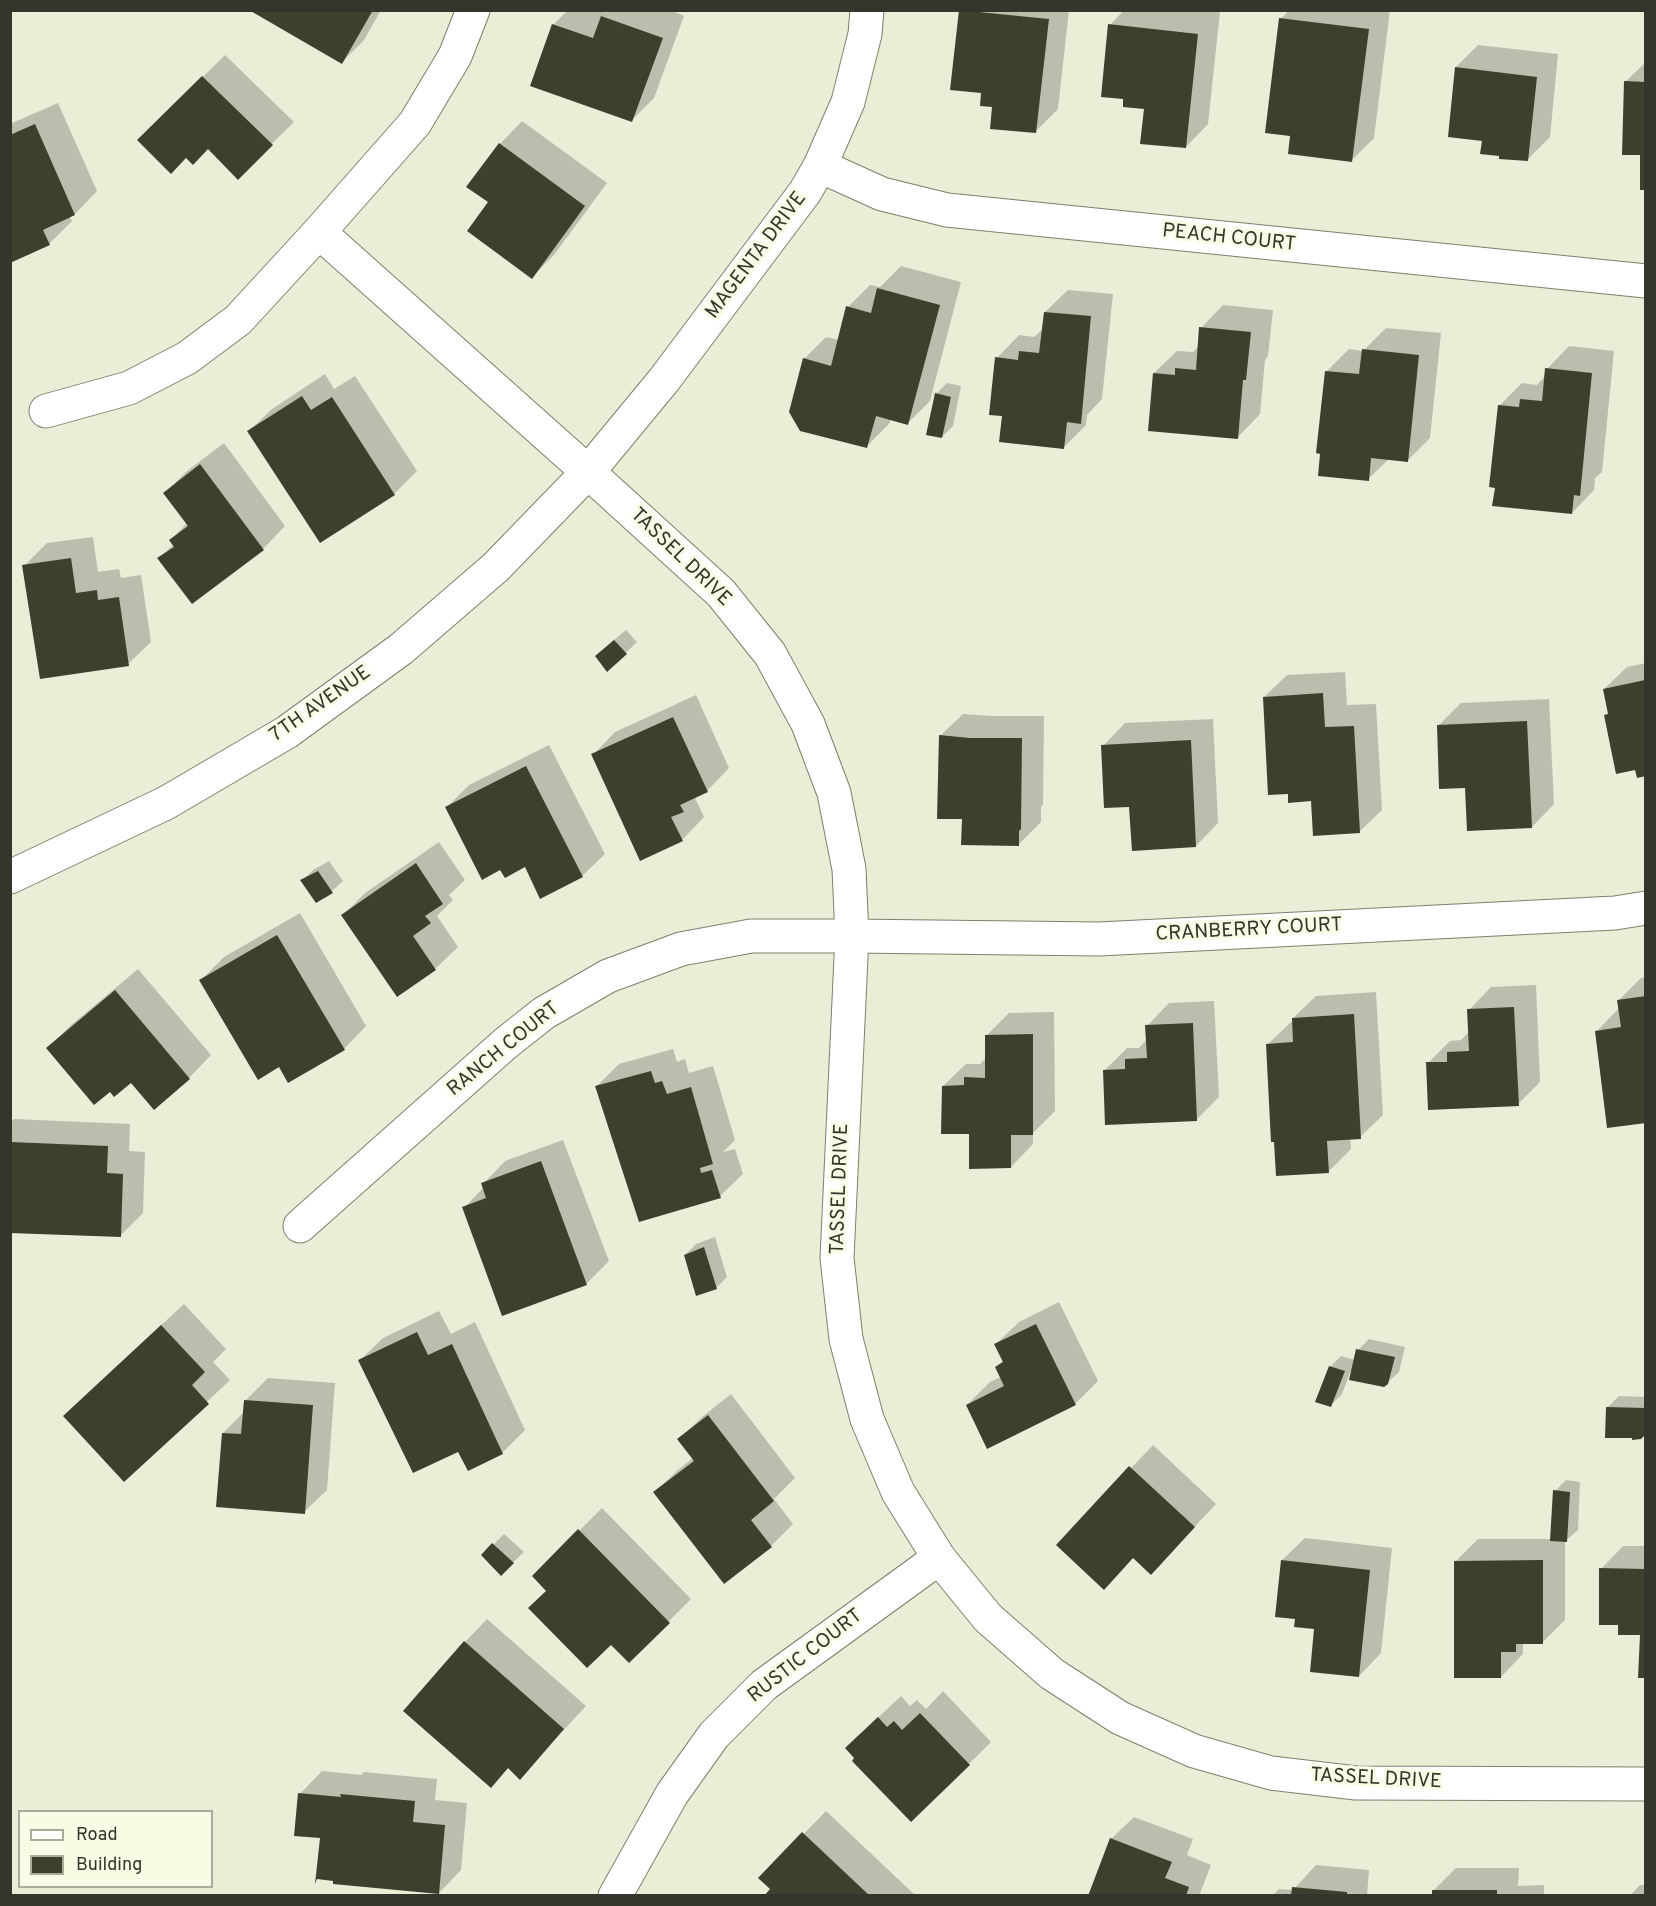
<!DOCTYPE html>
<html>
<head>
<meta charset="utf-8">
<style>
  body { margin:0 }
  #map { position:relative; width:1656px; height:1906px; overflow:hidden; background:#ecedd7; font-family:Overpass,sans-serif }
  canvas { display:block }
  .frame { position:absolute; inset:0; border:12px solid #34352c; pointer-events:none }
  .legend { position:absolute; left:18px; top:1810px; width:195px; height:78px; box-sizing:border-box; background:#f9fbe4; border:2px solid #aaac9a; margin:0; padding:8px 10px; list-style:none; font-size:18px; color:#34352c }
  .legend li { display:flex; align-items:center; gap:12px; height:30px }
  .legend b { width:30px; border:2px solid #aaac9a }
</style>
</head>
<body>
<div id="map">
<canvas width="1656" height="1906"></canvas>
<div class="frame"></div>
<ul class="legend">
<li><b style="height:8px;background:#fff"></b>Road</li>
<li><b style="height:16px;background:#3e3f2d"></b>Building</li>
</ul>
</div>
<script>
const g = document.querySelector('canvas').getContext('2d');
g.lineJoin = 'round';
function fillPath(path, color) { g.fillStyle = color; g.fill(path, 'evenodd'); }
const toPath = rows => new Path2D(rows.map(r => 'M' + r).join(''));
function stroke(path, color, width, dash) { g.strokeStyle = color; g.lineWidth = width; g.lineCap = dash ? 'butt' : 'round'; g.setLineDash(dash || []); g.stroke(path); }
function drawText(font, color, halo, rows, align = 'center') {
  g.font = font + ' Overpass,sans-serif'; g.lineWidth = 6; g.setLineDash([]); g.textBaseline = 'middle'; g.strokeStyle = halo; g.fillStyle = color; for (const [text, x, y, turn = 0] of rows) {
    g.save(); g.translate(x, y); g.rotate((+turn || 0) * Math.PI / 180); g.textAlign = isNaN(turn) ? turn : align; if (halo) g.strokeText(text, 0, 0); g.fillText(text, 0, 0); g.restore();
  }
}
fillPath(toPath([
  [252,10,381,10,364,40,342,62],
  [568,10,601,10,607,13,609,10,670,10,684,16,654,98,631,121,532,85,554,24],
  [960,10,1069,10,1058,109,1035,132,993,106,983,92],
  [1124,10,1220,12,1208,124,1186,147,1145,108,1110,25],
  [1289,10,1390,10,1374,138,1351,161,1292,135,1281,19],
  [1478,45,1558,54,1550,137,1527,160,1484,140,1456,67],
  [225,55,294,122,238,177,208,147,186,156,139,140],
  [1646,62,1646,189,1642,154,1625,82],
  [58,103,97,191,75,214,69,216,72,221,49,244,10,261,10,124],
  [522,121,607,183,554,255,532,277,500,144],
  [901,266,961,282,930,401,908,423,891,419,889,424,867,446,804,359,826,337,839,340,848,307,870,285,880,287],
  [1068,290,1113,294,1102,399,1087,415,1086,425,1063,448,1004,415,997,358,1019,335,1034,337,1044,328,1045,312],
  [1223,305,1273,310,1268,356,1265,360,1260,414,1238,437,1154,373,1177,351,1193,352,1199,346,1201,328],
  [1386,328,1441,333,1430,438,1408,460,1390,458,1368,479,1322,453,1326,372,1349,349,1363,351],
  [1569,346,1614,351,1602,472,1595,478,1594,490,1572,513,1496,487,1499,406,1522,383,1537,385,1544,377,1547,369],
  [325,374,334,389,355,376,417,471,394,494,249,431,272,409],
  [947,383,961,386,953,426,942,437,936,394],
  [224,443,285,526,263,549,159,558,174,544,171,540,187,523,165,493,187,471],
  [93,537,98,572,119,569,121,578,141,575,151,642,128,664,24,566,47,543],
  [626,630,637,642,608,670,608,645],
  [1646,663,1646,775,1606,716,1609,713,1604,689,1627,667],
  [1345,672,1347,705,1376,704,1382,810,1359,832,1312,800,1264,697,1287,675],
  [696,695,729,768,707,791,695,798,704,817,682,840,593,755,615,732],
  [1549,699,1554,804,1532,827,1467,787,1438,726,1461,703],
  [963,714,993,716,1044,716,1043,805,1041,807,1041,822,1018,845,963,818,940,736],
  [1213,719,1218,823,1196,846,1131,806,1103,746,1125,723],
  [549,745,605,854,582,876,525,865,447,807,469,785],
  [439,842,465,880,449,895,453,900,437,916,458,947,435,969,343,915,365,893],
  [329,861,343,881,332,891,302,881,313,870],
  [300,913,366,1026,344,1049,201,980,224,957],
  [138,969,211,1055,189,1078,154,1108,131,1081,48,1048,70,1026],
  [1646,977,1646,1122,1596,1032,1619,1008,1618,1001,1641,978],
  [1536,985,1540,1082,1518,1104,1428,1063,1450,1041,1461,1040,1470,1031,1469,1010,1491,987],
  [1376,992,1383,1115,1360,1137,1350,1138,1351,1149,1329,1171,1268,1044,1291,1022,1293,1022,1293,1018,1316,996],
  [1214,1001,1219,1097,1197,1119,1104,1071,1127,1048,1139,1048,1147,1039,1147,1026,1169,1003],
  [1054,1012,1055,1111,1033,1133,1033,1144,1011,1167,971,1133,943,1086,966,1064,980,1064,987,1057,987,1035,1009,1013],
  [673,1049,677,1062,685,1059,689,1073,713,1066,735,1140,723,1152,735,1149,743,1174,720,1196,597,1086,619,1064],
  [14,1119,130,1124,129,1151,145,1152,143,1213,120,1236,10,1232,10,1123],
  [563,1140,609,1261,586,1284,464,1208,484,1187,483,1184,505,1161],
  [715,1237,727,1277,716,1288,685,1255,696,1244],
  [1059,1302,1098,1381,1075,1404,988,1447,967,1405,990,1382,1001,1377,996,1367,1004,1360,996,1344,1019,1322],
  [184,1304,226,1349,213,1362,230,1380,124,1480,87,1394],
  [439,1311,451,1334,475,1322,525,1430,502,1453,468,1469,459,1450,360,1360,383,1338],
  [1369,1339,1405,1347,1399,1372,1387,1383,1351,1370,1342,1394,1331,1405,1330,1367,1341,1356,1355,1360,1358,1350],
  [268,1378,335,1383,327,1490,304,1512,223,1433,244,1412,245,1401],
  [731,1394,795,1478,774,1499,793,1524,771,1546,655,1492,678,1470,693,1458,679,1439,702,1417],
  [1619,1396,1646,1397,1646,1432,1640,1438,1608,1407],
  [1153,1445,1216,1504,1173,1550,1134,1557,1058,1545],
  [1566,1480,1580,1482,1578,1530,1565,1541,1565,1620,1543,1642,1523,1642,1523,1654,1501,1677,1455,1562,1478,1539,1551,1539,1555,1491],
  [602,1508,691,1599,629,1661,611,1643,548,1591,534,1576],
  [504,1534,524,1552,501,1574,483,1555],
  [1305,1538,1392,1548,1381,1653,1359,1676,1316,1628,1296,1618,1282,1560],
  [1623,1546,1646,1546,1646,1677,1641,1634,1619,1623,1601,1569],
  [487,1619,586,1706,520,1777,509,1767,490,1786,465,1642],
  [943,1691,991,1742,969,1764,869,1726,901,1696,910,1706,917,1700,926,1709],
  [322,1771,361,1775,364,1772,437,1779,435,1800,467,1803,461,1870,439,1893,335,1880,321,1837,300,1794],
  [826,1811,916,1896,766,1896,772,1889,761,1878],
  [1134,1817,1193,1839,1187,1855,1211,1865,1199,1896,1090,1896,1111,1839],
  [1316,1865,1369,1870,1367,1896,1272,1896,1279,1889,1293,1890],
  [1456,1868,1519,1868,1518,1886,1544,1885,1544,1896,1434,1896,1434,1890],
  [1640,1885,1646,1885,1646,1896,1630,1896]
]), '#0003');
fillPath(toPath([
  [249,10,373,10,342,64],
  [959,10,1049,19,1036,133,990,129,992,107,980,106,981,93,950,90],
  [601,16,663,38,632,122,530,86,552,24,593,38],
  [1279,18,1369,29,1352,162,1288,154,1290,136,1265,133],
  [1108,24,1198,34,1186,148,1140,144,1144,109,1123,107,1123,99,1101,97],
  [1455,67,1537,77,1528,161,1499,159,1499,156,1480,154,1482,141,1448,137],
  [202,76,273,145,238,180,208,149,193,165,186,158,171,174,137,140],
  [1624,81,1646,82,1646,190,1640,190,1640,155,1622,155],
  [35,124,75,215,43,230,50,245,10,263,10,135],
  [499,143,585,206,532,279,467,231,488,202,466,187],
  [877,288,940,305,908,425,876,416,867,448,800,431,789,412,803,358,831,366,846,306,871,313],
  [1044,312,1091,316,1081,424,1067,422,1064,449,999,442,1002,416,989,415,995,357,1018,360,1019,351,1039,353],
  [1199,327,1251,332,1246,380,1243,380,1238,439,1148,431,1153,373,1175,375,1175,368,1196,370],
  [1362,349,1419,355,1408,462,1371,458,1369,481,1318,476,1320,454,1316,453,1325,371,1359,374],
  [1545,368,1592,373,1580,496,1574,495,1572,514,1492,506,1495,488,1489,487,1498,405,1519,407,1520,399,1542,401],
  [935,393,951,397,942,438,926,435],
  [302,396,311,410,332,397,395,495,320,543,247,431],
  [200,464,264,550,192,604,157,558,174,547,169,540,188,526,163,493],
  [71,558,76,593,97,590,98,600,119,597,129,666,40,679,22,565],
  [614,640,627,654,607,672,595,656],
  [1645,680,1646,776,1637,778,1635,770,1616,774,1604,715,1608,714,1603,689],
  [1323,693,1325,727,1354,726,1360,833,1313,836,1311,801,1288,803,1288,794,1268,795,1263,697],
  [673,717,708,792,680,805,684,812,671,817,683,841,640,861,591,754],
  [1527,721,1532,828,1467,831,1465,788,1439,789,1437,725],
  [939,735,970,738,1022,738,1021,829,1019,831,1019,846,961,845,962,819,937,819],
  [1191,740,1196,847,1132,851,1129,807,1104,808,1101,745],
  [526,766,583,877,540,899,525,867,505,878,500,870,482,880,445,807],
  [416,863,443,904,425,916,431,923,413,936,436,970,397,997,341,915],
  [318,871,333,893,316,903,300,880],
  [277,935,345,1050,288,1083,279,1067,258,1080,199,980],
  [115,990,190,1079,154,1110,131,1083,114,1097,110,1092,94,1105,46,1048],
  [1646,996,1646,1123,1607,1128,1595,1031,1621,1027,1617,1000],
  [1514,1007,1519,1106,1428,1110,1426,1062,1447,1062,1447,1052,1469,1051,1467,1009],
  [1354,1014,1361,1139,1327,1141,1329,1173,1276,1176,1274,1142,1271,1142,1266,1044,1293,1042,1292,1018],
  [1193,1023,1197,1121,1105,1125,1103,1070,1125,1069,1125,1059,1147,1058,1145,1025],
  [1033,1034,1033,1135,1011,1135,1011,1168,969,1169,969,1134,941,1134,942,1086,964,1085,964,1077,985,1078,985,1035],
  [651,1071,655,1083,662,1081,667,1094,691,1087,713,1164,700,1168,701,1173,712,1170,721,1198,639,1222,595,1086],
  [10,1142,108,1146,107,1173,123,1174,121,1237,10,1233],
  [541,1161,587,1285,502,1316,462,1207,486,1198,481,1183],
  [704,1247,717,1289,696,1296,684,1255],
  [1036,1324,1076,1405,987,1449,966,1405,1004,1386,995,1367,1003,1362,994,1344],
  [161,1325,205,1372,192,1385,209,1404,124,1482,63,1416],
  [417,1332,428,1355,452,1344,503,1454,468,1471,458,1452,413,1473,358,1360],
  [1356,1349,1395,1357,1388,1384,1384,1387,1349,1380],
  [1329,1366,1345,1371,1331,1407,1315,1402],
  [244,1400,313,1405,305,1514,216,1507,222,1433,241,1434],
  [1606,1407,1646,1408,1644,1436,1641,1439,1632,1440,1632,1438,1605,1438],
  [708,1415,774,1501,751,1520,772,1547,724,1584,653,1492,694,1461,677,1439],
  [1129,1466,1195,1527,1151,1575,1133,1558,1104,1590,1056,1545],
  [1553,1490,1570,1492,1567,1542,1550,1541],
  [578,1529,670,1623,629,1663,611,1645,587,1668,528,1608,546,1591,532,1576],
  [492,1543,514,1563,501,1576,481,1555],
  [1281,1560,1370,1570,1359,1677,1310,1672,1314,1629,1294,1627,1295,1619,1275,1617],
  [1543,1560,1543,1644,1516,1644,1516,1652,1501,1652,1501,1678,1454,1678,1454,1561],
  [1599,1568,1646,1569,1646,1678,1638,1678,1640,1635,1618,1635,1618,1625,1599,1625],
  [464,1641,564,1729,520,1780,508,1768,491,1788,403,1711],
  [920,1713,970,1765,911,1822,852,1761,854,1758,845,1748,878,1717,887,1727,894,1721,902,1730],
  [298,1793,341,1797,340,1794,415,1801,413,1822,445,1825,439,1894,333,1884,333,1881,317,1879,315,1884,320,1838,294,1836],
  [802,1832,870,1896,764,1896,770,1889,758,1878],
  [1110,1838,1172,1862,1165,1878,1189,1887,1186,1896,1088,1896],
  [1292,1887,1347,1892,1347,1896,1291,1896],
  [1432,1890,1497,1890,1497,1896,1432,1896]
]), '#3e3f2d');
const minor = toPath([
  [820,166,882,194,947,210,1646,281],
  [319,232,588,472],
  [46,411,129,388,187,358,238,320,319,232,415,123,455,56,473,10],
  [300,1226,506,1043,544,1013,608,976,681,949,751,936,852,936,1099,939,1615,913,1646,908],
  [615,1896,672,1794,714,1735,764,1685,939,1558]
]);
const tertiary = toPath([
  [588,472,721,593,770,654,808,724,834,793,849,869,852,936,837,1258,846,1339,867,1419,898,1492,939,1558,988,1618,1052,1674,1120,1718,1194,1751,1271,1773,1356,1783,1646,1784]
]);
const secondary = toPath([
  [10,877,166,803,287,732,401,649,496,567,588,472,664,380,805,192,820,166,848,102,865,34,867,10]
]);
stroke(minor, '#7f7f6b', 35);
stroke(tertiary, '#7f7f6b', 35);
stroke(secondary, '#7f7f6b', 35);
stroke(minor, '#fff', 33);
stroke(tertiary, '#fff', 33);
stroke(secondary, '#fff', 33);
drawText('20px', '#34352c', '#f9fbe4', [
  ["PEACH COURT",1229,239,6],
  ["MAGENTA DRIVE",757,256,-53],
  ["TASSEL DRIVE",680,558,44],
  ["7TH AVENUE",321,705,-35],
  ["CRANBERRY COURT",1249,931,-3],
  ["RANCH COURT",504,1050,-39],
  ["TASSEL DRIVE",841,1189,-88],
  ["RUSTIC COURT",806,1657,-38],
  ["TASSEL DRIVE",1376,1780,3]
]);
</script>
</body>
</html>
